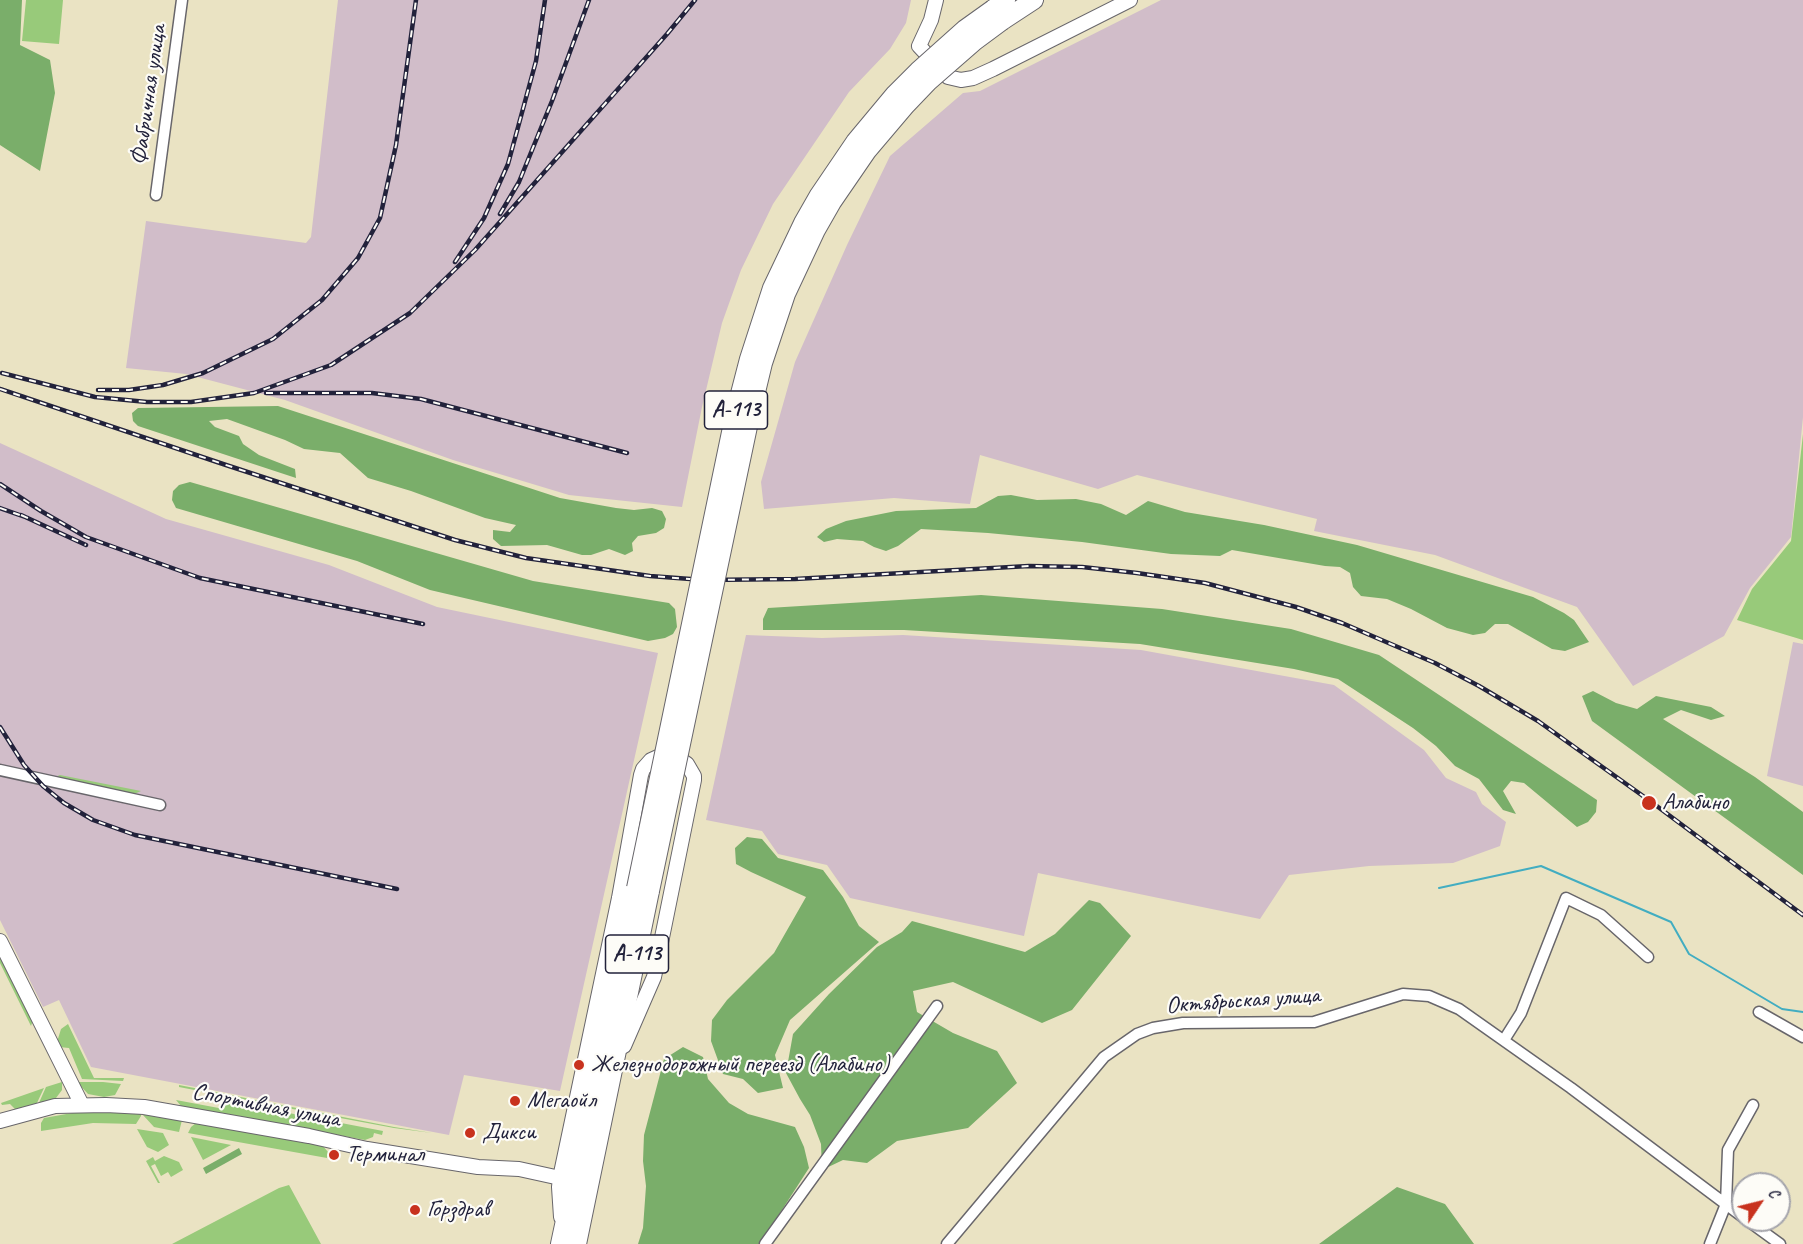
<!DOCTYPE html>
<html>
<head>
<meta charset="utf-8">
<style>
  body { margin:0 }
  #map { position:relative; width:1803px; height:1244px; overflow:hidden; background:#eae3c3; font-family:Caveat,sans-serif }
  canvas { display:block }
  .north { position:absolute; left:1731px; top:1172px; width:60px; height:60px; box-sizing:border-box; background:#fdfcf7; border:2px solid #a5a5ac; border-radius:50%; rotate:55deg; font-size:16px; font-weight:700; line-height:24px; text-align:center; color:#22223b }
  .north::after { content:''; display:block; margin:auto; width:21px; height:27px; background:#c8321e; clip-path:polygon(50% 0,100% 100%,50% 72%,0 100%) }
</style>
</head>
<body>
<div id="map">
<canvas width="1803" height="1244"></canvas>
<div class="north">С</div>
</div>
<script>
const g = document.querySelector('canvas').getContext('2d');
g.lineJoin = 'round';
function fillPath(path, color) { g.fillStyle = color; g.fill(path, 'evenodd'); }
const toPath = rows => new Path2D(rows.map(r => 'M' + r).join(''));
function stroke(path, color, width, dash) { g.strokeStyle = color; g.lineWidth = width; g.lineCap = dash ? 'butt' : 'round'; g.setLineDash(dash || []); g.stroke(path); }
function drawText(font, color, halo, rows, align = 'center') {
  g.font = font + ' Caveat,sans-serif'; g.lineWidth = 4.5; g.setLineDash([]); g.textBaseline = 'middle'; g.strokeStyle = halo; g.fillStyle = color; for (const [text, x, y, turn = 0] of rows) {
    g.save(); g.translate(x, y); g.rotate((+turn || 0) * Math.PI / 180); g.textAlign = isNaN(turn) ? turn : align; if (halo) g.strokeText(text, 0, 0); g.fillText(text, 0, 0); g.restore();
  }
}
fillPath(toPath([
  [338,0,911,0,906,23,890,49,849,92,773,204,741,270,722,323,702,407,682,507,569,495,453,460,285,400,186,374,126,368,146,221,306,243,311,237],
  [1161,0,1803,0,1803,417,1791,537,1750,588,1724,636,1633,686,1577,607,1435,555,1314,531,1317,519,1137,475,1098,489,980,455,970,504,894,498,764,509,761,482,795,362,847,245,890,156,963,93,980,91],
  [0,443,166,519,329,565,437,607,658,653,560,1091,464,1075,449,1135,91,1067,59,1000,43,1007,0,920],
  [746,635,822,638,903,635,1141,650,1334,685,1424,750,1446,778,1476,792,1482,804,1506,822,1500,846,1453,863,1369,866,1289,875,1260,919,1038,873,1024,936,850,898,827,865,778,854,762,831,706,820],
  [1793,642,1803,644,1803,786,1767,776]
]), '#d1bdc9');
fillPath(toPath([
  [26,0,63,0,59,44,22,41],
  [1803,434,1803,640,1737,620,1752,589,1791,541],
  [60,775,141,791,134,794,55,777],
  [0,953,33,1020,31,1026,0,963],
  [68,1024,94,1078,124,1078,123,1081,82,1079,69,1048,59,1047,57,1042,61,1029],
  [62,1082,62,1090,56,1098,38,1105,46,1087],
  [77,1082,103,1082,121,1084,115,1095,104,1097,88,1094],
  [179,1085,394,1127,432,1133,394,1128,308,1112,179,1087],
  [44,1088,36,1105,17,1111,10,1104,2,1105,1,1103],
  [176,1100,224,1109,226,1101,383,1131,382,1135,374,1133,373,1137,365,1140,181,1106],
  [100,1110,141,1112,141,1116,136,1124,93,1123,41,1131,41,1123,44,1118,72,1113],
  [143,1113,182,1120,179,1132,154,1127,143,1115],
  [196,1123,199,1123,322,1145,328,1152,327,1158,188,1133,191,1127],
  [137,1129,163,1133,169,1145,158,1152,147,1147],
  [191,1137,231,1145,203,1160],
  [164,1156,179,1162,183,1170,171,1177,168,1172,161,1176,155,1164,151,1166,160,1183,158,1183,146,1161,153,1157,155,1161],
  [289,1185,321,1244,172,1244,279,1188]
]), '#98ca7a');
fillPath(toPath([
  [0,0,22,0,20,45,50,60,55,93,40,171,0,145],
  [278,406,560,498,616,508,634,510,652,508,662,511,666,519,664,528,656,533,638,536,632,543,633,551,625,555,609,549,591,555,582,555,547,545,501,546,493,539,493,530,510,532,516,525,485,518,411,491,368,478,340,453,304,449,285,440,227,419,209,421,215,427,239,436,243,444,259,455,295,469,296,478,138,426,133,421,132,413,138,408],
  [190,482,533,581,669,603,675,609,677,627,673,634,665,638,648,641,430,590,357,561,176,508,172,500,173,491,179,485],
  [1011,495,1037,500,1076,499,1101,504,1126,515,1148,501,1185,512,1264,525,1357,545,1533,597,1564,613,1574,620,1589,642,1565,651,1552,649,1508,624,1495,624,1485,633,1473,635,1447,628,1411,609,1387,599,1361,596,1353,587,1350,573,1340,567,1325,566,1232,550,1220,556,1171,554,1082,542,988,533,921,529,898,546,886,551,874,547,863,541,837,539,824,542,817,537,826,529,846,521,896,511,976,508,998,496],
  [981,595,1162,609,1291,629,1379,655,1597,800,1596,812,1588,822,1577,827,1524,783,1511,781,1503,791,1516,814,1503,810,1479,779,1455,766,1436,746,1413,728,1338,679,1294,669,1140,644,904,630,763,630,763,619,768,608],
  [1593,691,1616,703,1637,709,1656,696,1711,707,1725,716,1711,720,1681,710,1663,719,1755,777,1803,812,1803,875,1592,721,1582,696],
  [747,837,762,839,778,858,823,870,843,897,859,926,879,942,790,1020,775,1055,783,1088,758,1093,743,1079,723,1074,711,1041,712,1020,727,1000,774,953,806,897,751,872,736,864,735,848],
  [1089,900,1100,903,1131,936,1072,1010,1042,1023,953,982,913,991,917,1012,953,1033,997,1051,1017,1083,968,1128,897,1141,867,1163,843,1160,822,1170,821,1144,810,1115,800,1099,786,1073,793,1034,829,994,877,947,902,932,912,921,1025,952,1055,934],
  [683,1047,703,1057,708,1079,729,1103,748,1114,795,1127,804,1147,809,1168,760,1244,638,1244,643,1228,646,1186,643,1161,644,1135,664,1059],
  [239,1148,242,1154,206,1174,203,1168],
  [1397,1187,1445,1204,1474,1244,1319,1244]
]), '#7aae6a');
stroke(toPath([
  [1439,888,1541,866,1671,922,1689,954,1782,1009,1803,1012]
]), '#42adc1', 2);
const street = toPath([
  [156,195,182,0],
  [0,770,160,805],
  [1759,1012,1803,1037],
  [1504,1040,1521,1013,1566,898,1601,915,1648,957],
  [1747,1220,1780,1244],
  [765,1244,937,1006],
  [947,1244,1104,1057,1137,1034,1153,1028,1183,1023,1314,1022,1403,994,1429,996,1459,1009,1571,1088,1743,1217],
  [1710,1244,1726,1204,1728,1150,1753,1105]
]);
const secondary = toPath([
  [936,0,931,20,919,46,948,77,961,80,973,78,993,69,1130,0],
  [0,941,82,1105],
  [0,1121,55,1106,106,1105,144,1107,309,1136,367,1149,478,1167,519,1169,560,1178],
  [561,1217,559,1187,560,1178,619,898,641,775,643,769,651,760,662,755,670,756,681,760,687,764,694,776,694,780,654,977,624,1046]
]);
const highway = toPath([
  [993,9,1006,0],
  [1002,21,1034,0],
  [560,1244,636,888],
  [577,1244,650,891]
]);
stroke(street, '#68666b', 13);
stroke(secondary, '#68666b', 16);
stroke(highway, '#68666b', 20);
stroke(street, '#fff', 10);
stroke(secondary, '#fff', 14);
stroke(highway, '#fff', 18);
const rail = toPath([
  [500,214,519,182,552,101,589,0],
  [455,262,484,218,508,164,536,61,545,0],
  [2,373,95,397,147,402,191,402,254,393,331,365,410,313,475,250,667,34,695,0],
  [0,389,223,464,455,540,526,558,650,576,704,580,795,579,1029,566,1082,567,1137,573,1205,583,1296,607,1342,623,1435,663,1479,686,1538,721,1650,801,1803,915],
  [98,390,129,390,163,385,203,373,273,339,322,300,358,258,380,218,396,145,416,0],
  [266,393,372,393,421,399,627,453],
  [0,484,41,511,86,537,200,578,423,624],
  [0,508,28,518],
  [21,515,86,545],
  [0,727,24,765,43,786,64,803,93,820,135,835,397,889]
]);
stroke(rail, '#22223b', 4.5);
stroke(rail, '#fdfcf7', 2, [7]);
const highwayBridge = toPath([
  [636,888,735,413,749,359,772,288,803,223,819,195,855,142,895,94,918,71,965,29,993,9],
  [650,891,750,417,763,363,786,294,816,230,832,202,867,151,906,105,928,82,975,41,1002,21]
]);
stroke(highwayBridge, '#68666b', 20, []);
stroke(highwayBridge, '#fff', 18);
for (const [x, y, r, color] of [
  [1649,803,8,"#c8321e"],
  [579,1065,6,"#c8321e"],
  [515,1101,6,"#c8321e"],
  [470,1133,6,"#c8321e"],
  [334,1155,6,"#c8321e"],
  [415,1210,6,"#c8321e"]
]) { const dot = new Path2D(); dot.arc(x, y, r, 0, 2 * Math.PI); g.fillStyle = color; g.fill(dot); stroke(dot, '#fdfcf7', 2); }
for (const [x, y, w] of [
  [736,410,63],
  [637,954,63]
]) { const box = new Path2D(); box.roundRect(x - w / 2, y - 19, w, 38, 4.5); g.fillStyle = '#fdfcf7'; g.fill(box); stroke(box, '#22223b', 1.5); }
drawText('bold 22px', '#22223b', null, [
  ["А-113",736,410],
  ["А-113",637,954]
]);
drawText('24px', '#22223b', '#fdfcf7', [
  ["Фабричная улица",149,95,-82],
  ["Октябрьская улица",1243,1001,-4],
  ["Спортивная улица",266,1106,11]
]);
drawText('24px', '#22223b', '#fdfcf7', [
  ["Алабино",1662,803],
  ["Железнодорожный переезд (Алабино)",591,1065],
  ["Мегаойл",527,1101],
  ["Дикси",482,1133],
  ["Терминал",346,1155],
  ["Горздрав",427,1210]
], 'left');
</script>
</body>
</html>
